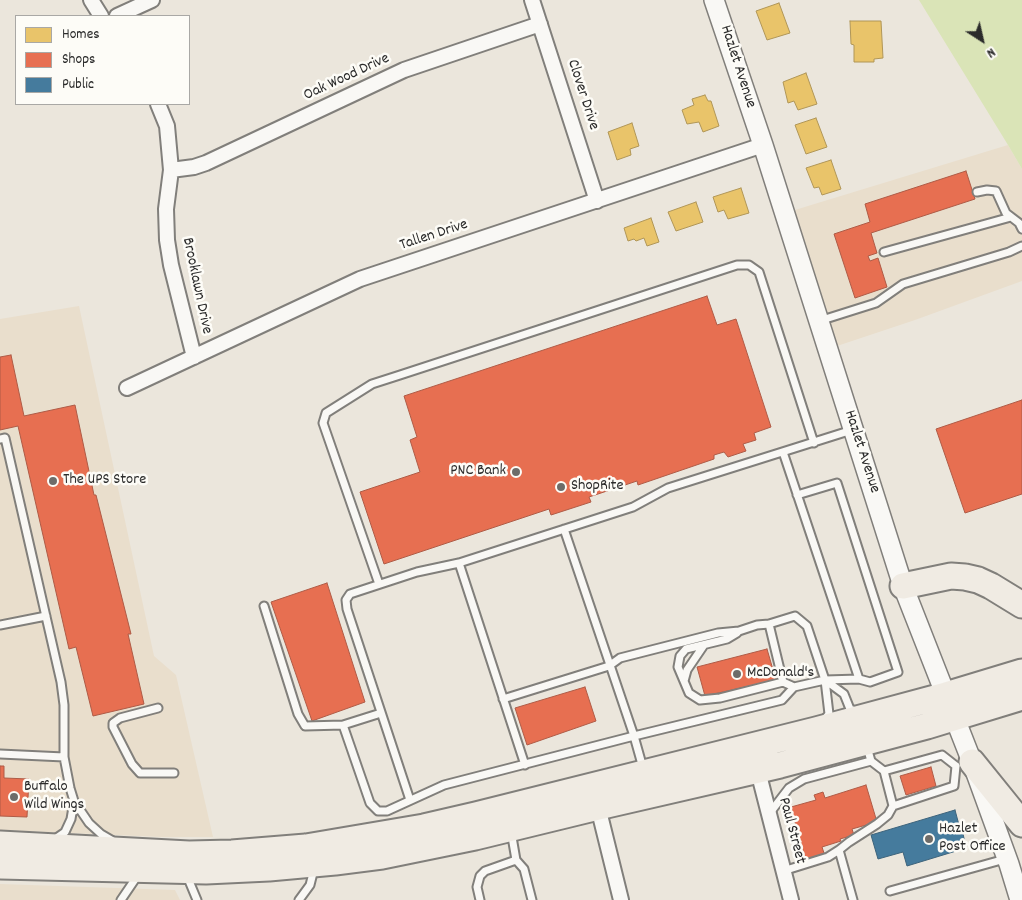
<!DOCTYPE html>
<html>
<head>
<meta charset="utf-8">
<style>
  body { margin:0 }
  #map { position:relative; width:1022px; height:900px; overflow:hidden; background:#ebe6dc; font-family:Dekko,sans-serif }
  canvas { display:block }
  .legend { position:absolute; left:15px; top:15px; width:175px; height:90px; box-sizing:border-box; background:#fdfcf7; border:1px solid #a9a8a5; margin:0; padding:6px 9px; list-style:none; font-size:15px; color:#2b2b2b }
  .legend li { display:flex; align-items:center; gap:10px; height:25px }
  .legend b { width:25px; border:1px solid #a9a8a5 }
  .north { position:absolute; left:957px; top:15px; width:50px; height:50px; -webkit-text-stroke:4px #fdfcf7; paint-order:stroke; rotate:145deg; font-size:14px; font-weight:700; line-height:20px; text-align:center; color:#2b2b2b }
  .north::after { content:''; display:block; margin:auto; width:18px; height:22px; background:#2b2b2b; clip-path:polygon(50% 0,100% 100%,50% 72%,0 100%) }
</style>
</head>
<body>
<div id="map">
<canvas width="1022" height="900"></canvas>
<ul class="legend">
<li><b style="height:14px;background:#e9c46a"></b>Homes</li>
<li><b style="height:14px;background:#e76f51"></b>Shops</li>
<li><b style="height:14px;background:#457b9d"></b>Public</li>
</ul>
<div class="north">N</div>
</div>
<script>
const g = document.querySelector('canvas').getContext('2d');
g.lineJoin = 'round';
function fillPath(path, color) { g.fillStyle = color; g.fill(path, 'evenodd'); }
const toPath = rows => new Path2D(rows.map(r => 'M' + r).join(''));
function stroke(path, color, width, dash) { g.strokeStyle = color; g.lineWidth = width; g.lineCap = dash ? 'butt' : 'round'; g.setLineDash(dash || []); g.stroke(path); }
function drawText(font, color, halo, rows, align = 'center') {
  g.font = font + ' Dekko,sans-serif'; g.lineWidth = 5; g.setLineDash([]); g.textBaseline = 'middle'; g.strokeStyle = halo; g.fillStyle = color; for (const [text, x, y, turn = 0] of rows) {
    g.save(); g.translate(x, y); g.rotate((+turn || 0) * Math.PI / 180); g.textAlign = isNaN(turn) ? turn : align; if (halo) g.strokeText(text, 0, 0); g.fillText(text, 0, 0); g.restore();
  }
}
fillPath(toPath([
  [1008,145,1022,169,1022,281,915,320,828,349,785,213],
  [79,306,154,656,176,675,213,837,161,837,0,830,0,319],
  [0,884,175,890,180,900,0,900]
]), '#e9decc');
fillPath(toPath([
  [919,0,1022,0,1022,169,1008,145]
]), '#dae4b7');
const homes = toPath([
  [779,3,790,33,767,40,756,11,779,3],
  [850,21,881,21,883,58,874,59,874,62,854,62,854,45,851,44,850,21],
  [806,73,817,104,798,110,794,101,788,103,783,82,806,73],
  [705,95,708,101,711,101,719,126,703,132,699,122,687,124,682,110,694,105,692,99,705,95],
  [816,118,827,147,806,154,795,125,816,118],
  [632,123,639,146,630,149,631,155,617,160,608,132,632,123],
  [831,160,841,189,822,195,819,187,814,188,806,168,831,160],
  [741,188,749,213,728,219,724,210,718,212,713,197,741,188],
  [696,202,703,222,676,231,668,212,696,202],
  [651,218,659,242,647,246,644,238,636,241,634,239,628,241,624,228,651,218]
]);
fillPath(homes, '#e9c46a');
stroke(homes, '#b09657', 1);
const shops = toPath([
  [966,171,975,199,871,233,877,253,868,256,870,261,878,258,887,287,855,298,834,234,870,222,865,204,966,171],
  [707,296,717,325,736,319,771,427,754,433,756,440,743,444,746,451,728,457,724,452,714,455,714,459,638,485,637,481,589,497,591,502,551,515,549,509,384,564,360,492,420,472,410,440,417,437,404,396,707,296],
  [11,355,24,416,75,405,94,495,96,495,131,634,128,634,144,704,93,716,76,647,69,649,18,426,0,430,0,357,11,355],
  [1022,400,1022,494,965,513,936,429,1022,400],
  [327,583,365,702,312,721,271,602,327,583],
  [767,649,776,680,705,696,697,667,767,649],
  [585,687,596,721,527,745,515,708,585,687],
  [0,766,4,766,4,778,29,779,27,817,0,816,0,766],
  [931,767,936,786,906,795,900,776,931,767],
  [866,785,877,822,852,829,854,835,840,839,841,841,822,847,825,856,806,861,799,836,795,837,792,828,796,826,791,807,816,800,814,795,823,792,825,798,866,785]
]);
fillPath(shops, '#e76f51');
stroke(shops, '#af5b46', 1);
const public = toPath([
  [955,810,959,825,961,824,966,848,907,866,903,852,878,859,871,835,955,810]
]);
fillPath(public, '#457b9d');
stroke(public, '#3d637b', 1);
const lane = toPath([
  [977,192,987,190,996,191,1006,213,1019,223,1022,229],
  [884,252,1011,217],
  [819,321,876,303,903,284,1009,252,1022,246],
  [0,439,5,438,61,682,64,705,64,757,70,788,74,801,89,823,101,834,113,841],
  [783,452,859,679],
  [564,529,634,736,643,768],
  [459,563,525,765],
  [379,584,323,423,326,413,372,384,400,375,737,265,749,265,759,272,814,443],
  [264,606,298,714,305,726,343,725,381,713],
  [769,624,783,682],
  [0,625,46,616],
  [737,633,727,639,686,649,680,656,678,667,689,693,700,700,720,698,783,682,794,687],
  [825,680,844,694,850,709,858,712],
  [684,681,687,670,704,645],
  [503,699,609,666,620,658,718,633,739,631,757,625,769,624,795,616,807,626,825,680,829,714,824,720],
  [158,708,120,718,113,723,113,727,132,764,140,773,174,773],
  [343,725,370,803,378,811,387,811,444,785,634,736,782,700,794,687,825,680,859,679,870,682,898,672,837,483,797,495],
  [867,747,871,761,884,771,893,806],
  [0,754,64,757],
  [884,771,942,755,956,766],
  [410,800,347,609,346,600,350,594,417,572,459,563,633,507,668,488,852,430],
  [769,814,789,788,804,779,871,761],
  [511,831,516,860,524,869,532,900],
  [55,839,65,832,71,819,74,801],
  [783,871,828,857,839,850],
  [187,876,197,900],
  [890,891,1005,859],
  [121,900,138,875],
  [299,900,310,885,314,869],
  [480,900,477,887,480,876,485,871,516,860],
  [853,900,839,850,849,842,877,824,888,815,893,806,954,786,956,766]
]);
const street = toPath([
  [91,0,101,16],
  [532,0,597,201],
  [117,16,152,0],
  [158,104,167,126,171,170,166,209,167,240,171,265,194,357],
  [171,170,194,167,206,163,404,70,540,24],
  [127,388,360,279,763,145],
  [758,771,791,900],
  [598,807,621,900]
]);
const secondary = toPath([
  [714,0,763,145,903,586,972,762,1009,864,1020,900]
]);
const highway = toPath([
  [903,586,951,576,965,577,978,580,991,586,1022,605],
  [972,762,1022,824],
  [0,844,189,854,232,853,306,847,424,827,476,815,816,730,946,695,1022,672],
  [0,866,206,871,269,868,335,862,382,856,475,837,598,807,780,765,927,726,1022,697]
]);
stroke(lane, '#817f7b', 11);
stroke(street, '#817f7b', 18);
stroke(secondary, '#817f7b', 22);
stroke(highway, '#817f7b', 29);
stroke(lane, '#f9f8f5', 7);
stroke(street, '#f9f8f5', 14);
stroke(secondary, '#f9f8f5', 19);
stroke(highway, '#f0ebe3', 25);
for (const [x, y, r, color] of [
  [516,472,5,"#6e6c69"],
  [53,481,5,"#6e6c69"],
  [561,487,5,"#6e6c69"],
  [737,674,5,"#6e6c69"],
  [14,797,5,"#6e6c69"],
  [929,839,5,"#6e6c69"]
]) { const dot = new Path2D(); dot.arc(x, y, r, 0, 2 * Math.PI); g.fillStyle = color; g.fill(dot); stroke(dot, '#fdfcf7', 2); }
drawText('16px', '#2b2b2b', '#fdfcf7', [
  ["Hazlet Avenue",737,67,72],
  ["Oak Wood Drive",347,78,-25],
  ["Clover Drive",582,95,72],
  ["Tallen Drive",434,236,-18],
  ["Brooklawn Drive",196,286,78],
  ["Hazlet Avenue",861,452,72],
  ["Paul Street",791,831,75]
]);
drawText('16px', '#2b2b2b', '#fdfcf7', [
  ["PNC Bank",506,472,"right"],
  ["The UPS Store",63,481],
  ["ShopRite",571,487],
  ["McDonald's",747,674],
  ["Buffalo",24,788],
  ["Wild Wings",24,806],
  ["Hazlet",939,830],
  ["Post Office",939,848]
], 'left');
</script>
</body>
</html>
